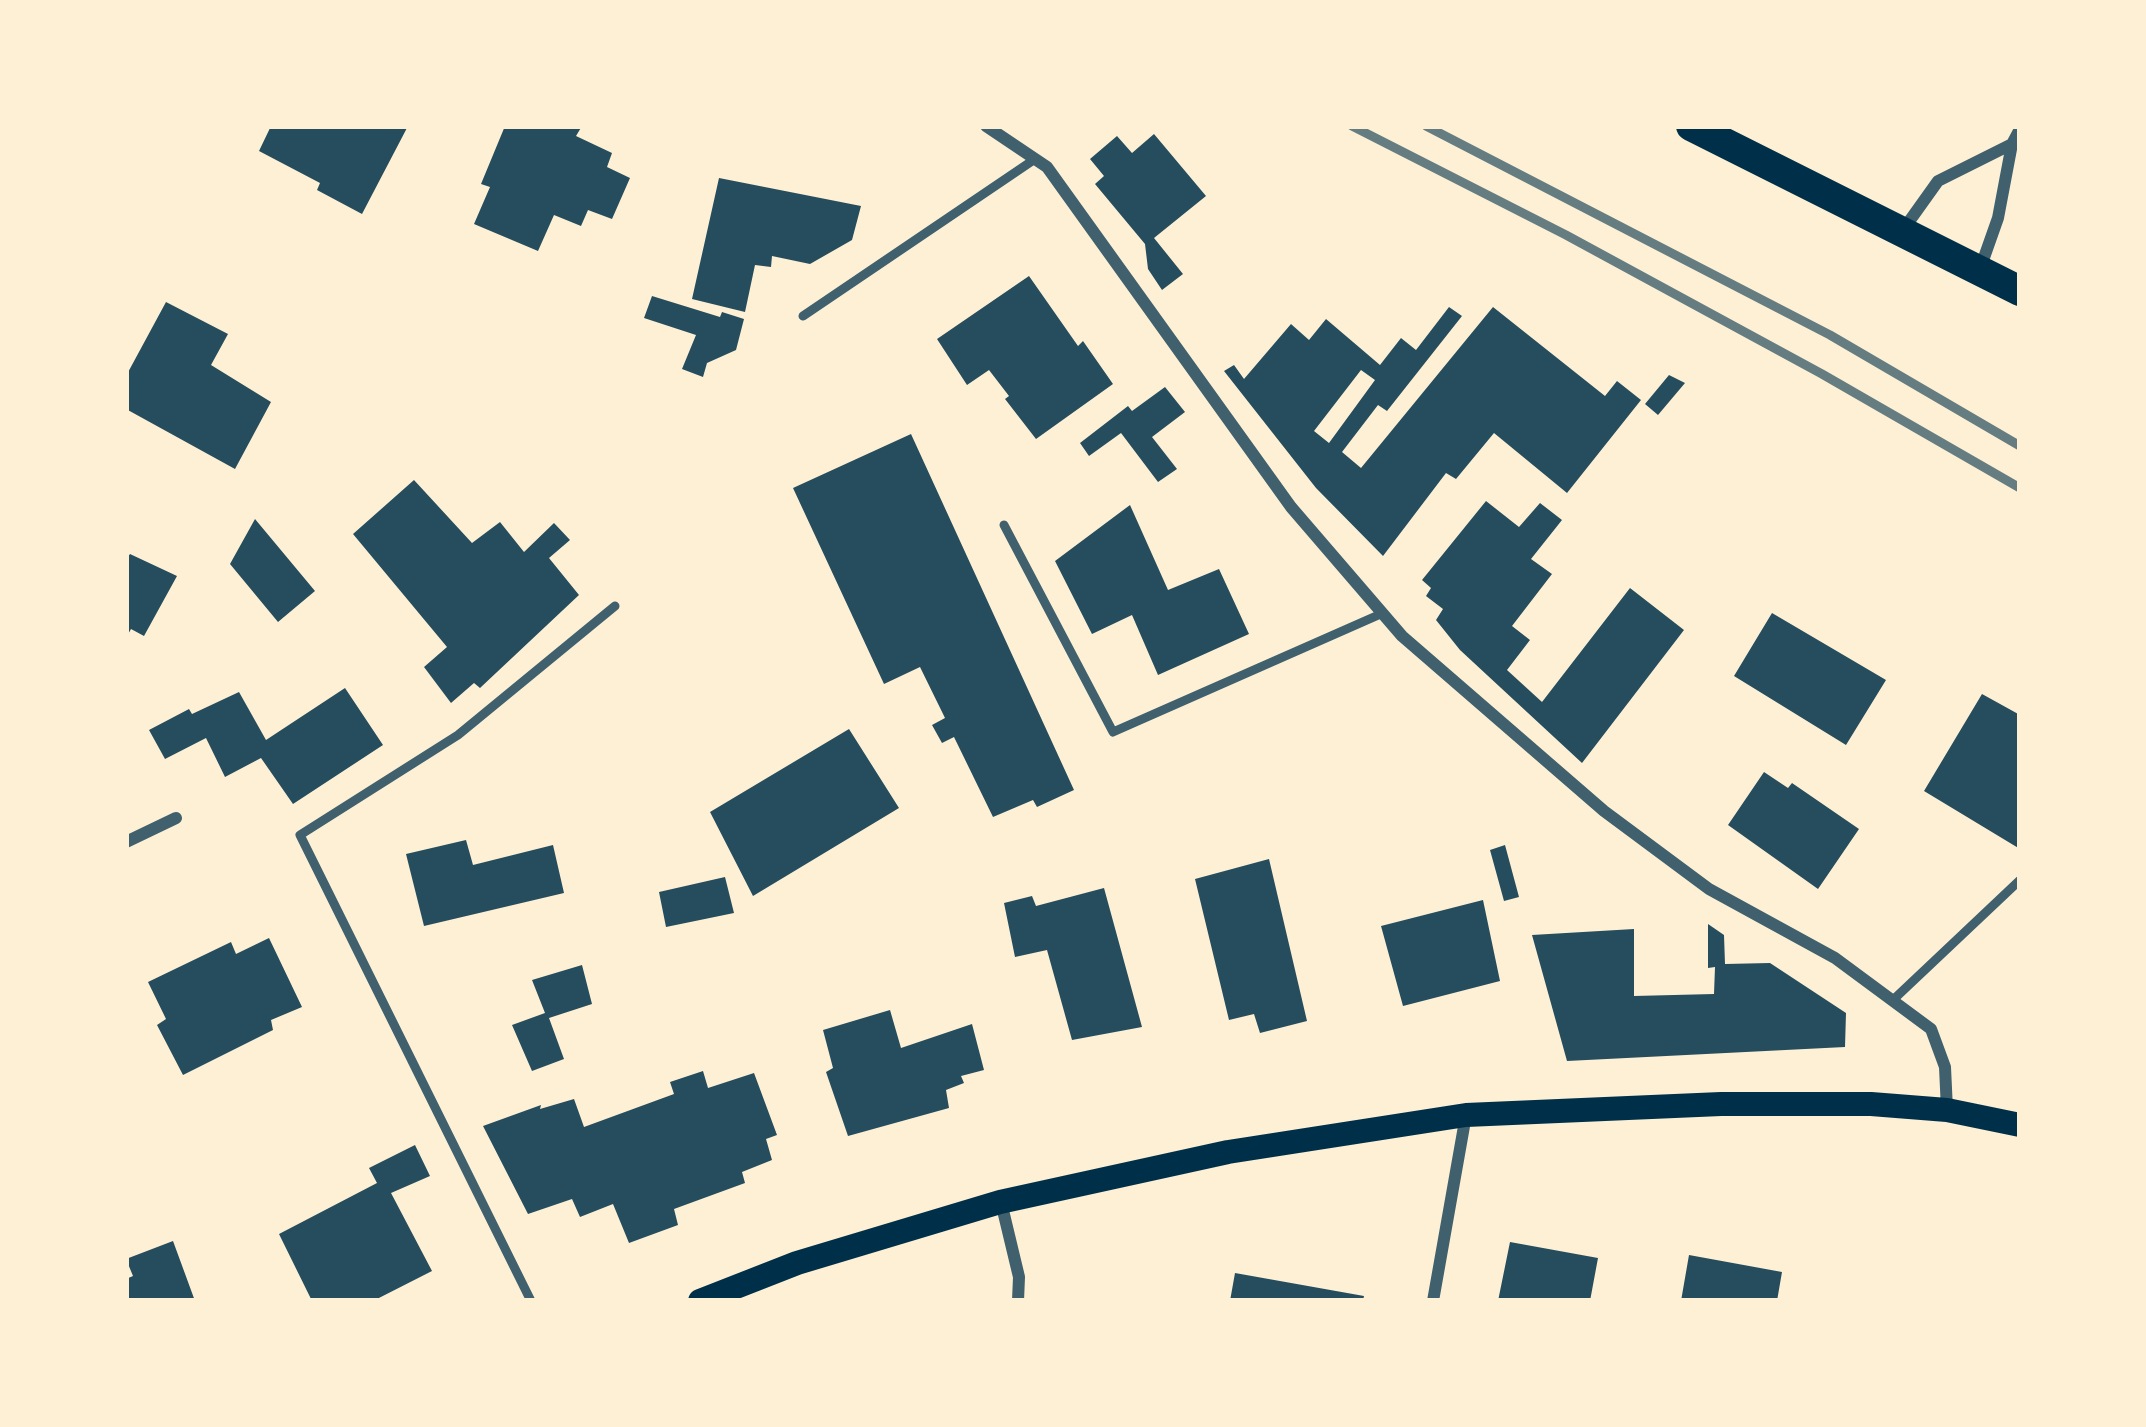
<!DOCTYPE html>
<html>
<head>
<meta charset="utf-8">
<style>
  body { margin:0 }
  #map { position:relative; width:2146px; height:1427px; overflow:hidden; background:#fdf0d5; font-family:Inter,sans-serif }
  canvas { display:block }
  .frame { position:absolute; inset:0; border:129px solid #fdf0d5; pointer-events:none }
</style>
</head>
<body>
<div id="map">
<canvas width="2146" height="1427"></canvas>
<div class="frame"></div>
</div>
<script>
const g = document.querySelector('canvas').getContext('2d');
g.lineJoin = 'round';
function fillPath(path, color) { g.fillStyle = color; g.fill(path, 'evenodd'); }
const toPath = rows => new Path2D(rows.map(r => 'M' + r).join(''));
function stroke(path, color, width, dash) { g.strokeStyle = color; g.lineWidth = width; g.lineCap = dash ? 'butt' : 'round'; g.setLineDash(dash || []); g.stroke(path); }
fillPath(toPath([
  [271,126,408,126,362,214,317,190,320,183,259,151],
  [505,126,582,126,576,136,612,153,607,167,630,178,612,219,588,210,581,226,554,215,538,251,474,224,490,187,481,184],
  [1154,134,1206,196,1154,238,1183,274,1162,290,1148,269,1145,244,1095,184,1104,176,1090,159,1117,136,1132,153],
  [719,178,861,206,852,240,810,264,772,256,771,267,755,265,745,312,692,299],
  [1029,276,1078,346,1083,341,1113,384,1036,439,1005,399,1009,396,989,370,967,385,937,339],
  [652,296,720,317,722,312,744,319,736,350,707,363,703,377,682,369,696,335,644,318],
  [166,302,228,334,211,365,271,402,235,469,126,409,126,376],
  [1449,307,1462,316,1387,411,1378,405,1342,452,1361,468,1493,307,1605,396,1617,381,1641,400,1567,493,1494,433,1456,479,1446,473,1383,556,1316,488,1224,371,1234,365,1244,379,1291,324,1309,340,1326,319,1380,365,1401,338,1416,350],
  [1361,370,1375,380,1329,443,1314,431],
  [1669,375,1685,383,1658,415,1645,404],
  [1165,387,1185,412,1152,437,1177,469,1158,482,1121,433,1089,456,1080,443,1128,406,1132,411],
  [911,434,1074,790,1037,807,1033,800,993,817,954,737,942,743,932,725,945,718,920,667,884,684,793,488],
  [414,480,472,543,500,522,524,552,554,523,570,540,549,558,579,595,480,688,474,683,451,703,424,667,447,647,353,534],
  [1486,501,1519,527,1540,503,1562,520,1531,559,1552,574,1512,626,1530,640,1507,670,1542,702,1630,588,1684,630,1582,763,1460,650,1436,620,1443,609,1426,596,1431,588,1422,580],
  [1130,505,1168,590,1219,569,1249,634,1158,675,1132,615,1092,634,1055,561],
  [255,519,315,591,278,622,230,564],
  [130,554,177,576,144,636,131,629,126,638,126,560],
  [1772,613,1886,680,1846,745,1734,676],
  [345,688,383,745,293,804,261,758,225,777,206,738,165,759,149,730,189,709,192,714,239,692,266,740],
  [1982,694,2020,715,2020,849,1924,791],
  [849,729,899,808,753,896,710,812],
  [1764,772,1788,788,1792,783,1859,829,1818,889,1728,825],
  [466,840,473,865,553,845,564,893,424,926,406,854],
  [1505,845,1519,897,1504,901,1490,850],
  [1269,859,1307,1021,1260,1033,1254,1014,1229,1020,1195,879],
  [725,877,734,913,666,927,659,892],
  [1104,888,1142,1027,1072,1040,1047,950,1015,957,1004,903,1032,896,1036,906],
  [1483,900,1500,981,1403,1006,1381,926],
  [1708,924,1724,935,1725,964,1770,963,1846,1013,1845,1047,1567,1061,1532,935,1634,929,1634,996,1714,994,1715,967,1708,968],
  [269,938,302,1007,271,1020,273,1030,183,1075,157,1025,166,1019,148,982,231,942,236,954],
  [582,965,592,1004,549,1018,564,1059,532,1071,512,1025,545,1013,532,980],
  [890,1010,901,1048,972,1024,984,1070,961,1076,964,1083,946,1090,949,1108,848,1136,826,1072,833,1068,823,1030],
  [703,1071,708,1088,754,1073,777,1135,766,1139,772,1160,742,1172,745,1183,674,1209,678,1225,629,1243,613,1204,580,1217,572,1199,528,1214,483,1126,541,1105,540,1109,574,1099,584,1127,674,1094,670,1082],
  [415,1145,430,1176,391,1193,432,1271,373,1301,312,1301,279,1234,377,1183,369,1168],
  [173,1241,195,1301,126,1301,126,1279,133,1276,126,1259],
  [1510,1242,1598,1258,1590,1301,1498,1301],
  [1689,1255,1782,1272,1777,1301,1681,1301],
  [1235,1273,1364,1296,1363,1301,1230,1301]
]), '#264d5e');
stroke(toPath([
  [803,316,1035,159],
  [1004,525,1113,732,1383,613],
  [1894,999,2020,880],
  [531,1301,300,835,458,735,615,606]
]), '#3f606c', 9);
stroke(toPath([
  [986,126,1047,167,1291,507,1402,636,1604,811,1709,889,1835,958,1931,1029,1945,1067,1947,1110],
  [1903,230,1938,181,2012,144],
  [1980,269,1998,218,2012,144,2020,129],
  [126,842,176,818],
  [1001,1202,1019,1277,1018,1301],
  [1433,1301,1466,1115]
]), '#3f606c', 12);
stroke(toPath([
  [700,1301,797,1263,1000,1202,1228,1152,1466,1115,1721,1104,1871,1104,1947,1110,2020,1125]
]), '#003049', 24);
stroke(toPath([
  [1691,126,2020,291]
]), '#003049', 30);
stroke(toPath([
  [1352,126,1566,235,1822,374,2020,488],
  [1426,126,1830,335,2020,446]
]), '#657d81', 9);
</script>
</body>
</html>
